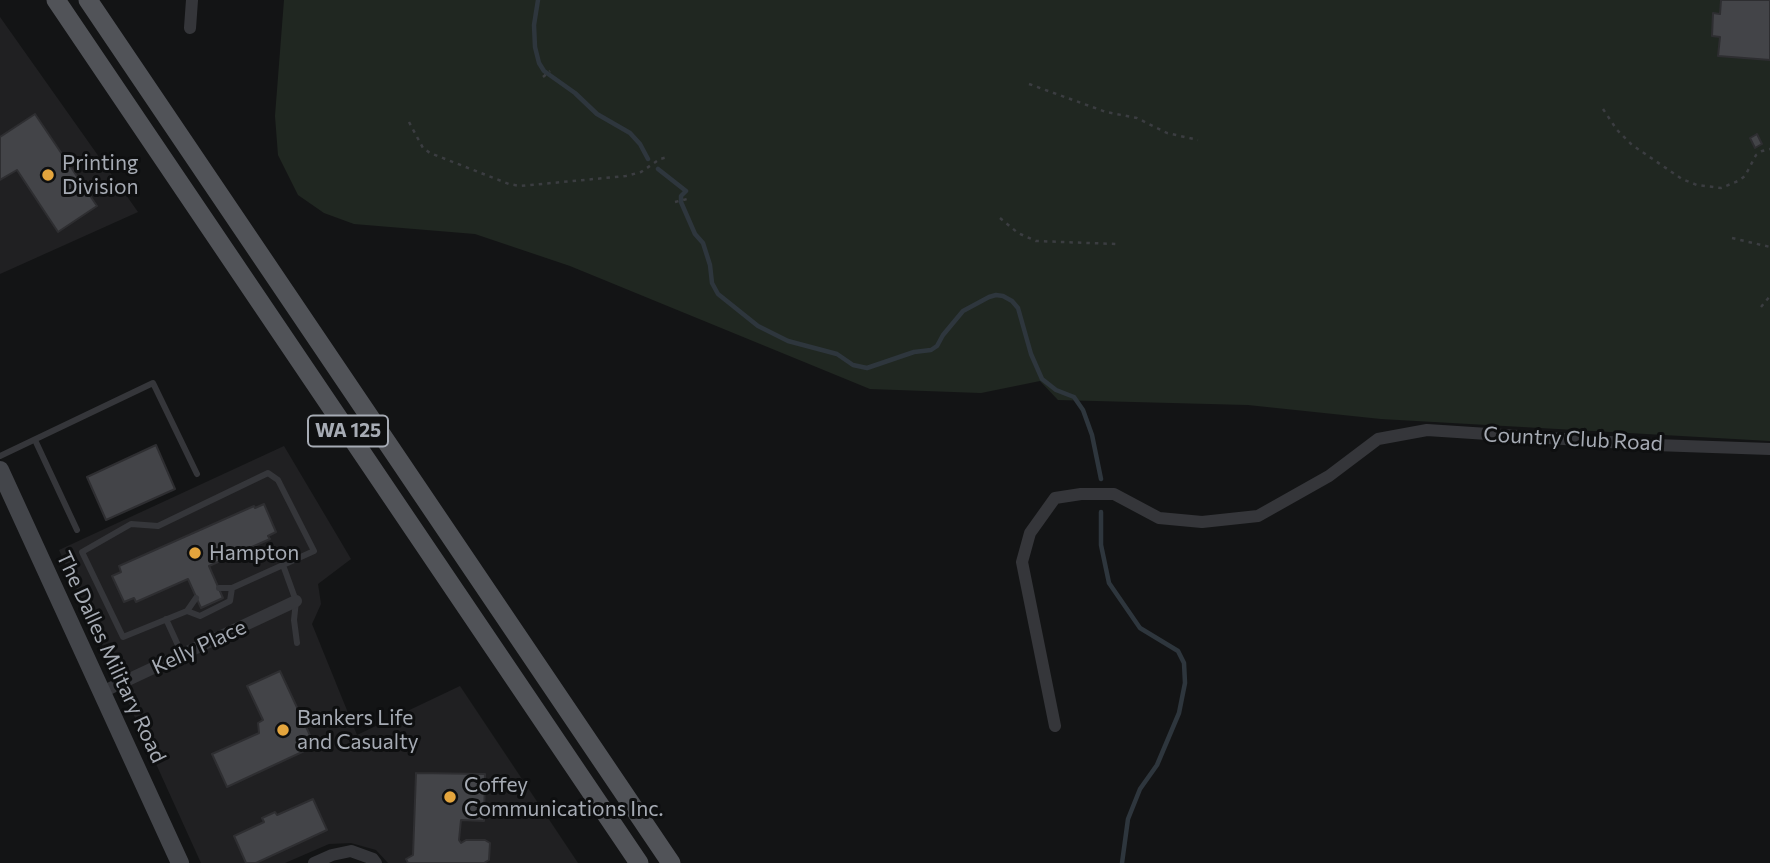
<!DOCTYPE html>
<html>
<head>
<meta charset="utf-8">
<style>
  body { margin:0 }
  canvas { display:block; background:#131415 }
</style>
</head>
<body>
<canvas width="1770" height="863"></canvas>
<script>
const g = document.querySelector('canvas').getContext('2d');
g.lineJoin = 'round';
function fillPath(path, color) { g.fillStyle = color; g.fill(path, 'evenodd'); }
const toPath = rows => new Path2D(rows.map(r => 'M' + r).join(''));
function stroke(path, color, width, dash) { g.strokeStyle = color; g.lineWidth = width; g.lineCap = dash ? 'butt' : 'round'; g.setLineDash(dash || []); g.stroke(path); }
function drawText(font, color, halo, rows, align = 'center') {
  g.font = font + ' Commissioner,sans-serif'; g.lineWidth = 6; g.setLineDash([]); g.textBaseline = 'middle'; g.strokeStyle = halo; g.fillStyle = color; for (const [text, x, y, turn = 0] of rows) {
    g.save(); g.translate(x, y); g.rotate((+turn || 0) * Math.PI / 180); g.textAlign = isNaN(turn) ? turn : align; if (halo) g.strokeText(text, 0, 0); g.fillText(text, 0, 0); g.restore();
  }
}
fillPath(toPath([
  [0,17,138,212,0,274],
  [284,446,351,559,318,584,321,604,312,624,357,735,460,686,578,863,388,863,376,850,351,843,329,844,285,863,201,863,59,550]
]), '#202022');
fillPath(toPath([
  [284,0,1770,0,1770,441,1381,419,1248,405,1058,400,1040,381,981,393,870,389,570,266,475,234,354,224,324,213,298,195,278,155,275,116]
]), '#202721');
stroke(toPath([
  [538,0,534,25,535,47,539,63,544,71,575,93,597,114,630,133,640,144,648,159],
  [658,169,686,191,681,196,681,202,695,234,703,243,710,265,712,283,718,294,758,326,788,341,837,354,853,365,867,368,914,352,931,350,937,346,943,335,963,311,989,297,996,295,1003,296,1012,301,1018,308,1031,354,1042,379,1056,390,1074,397,1083,410,1092,435,1101,479],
  [1101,512,1101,545,1109,583,1140,628,1178,651,1184,663,1185,683,1179,713,1157,765,1140,789,1128,819,1122,863]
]), '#2e363d', 4.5);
const building = toPath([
  [1721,0,1770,0,1770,60,1718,56,1720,37,1712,36,1713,13,1720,14,1721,0],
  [35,114,97,206,58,232,17,170,0,180,0,137,35,114],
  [1757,134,1762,144,1755,148,1750,138,1757,134],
  [156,445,175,489,106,520,87,477,156,445],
  [264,504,276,532,268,536,270,539,209,566,223,598,201,608,188,579,136,602,134,598,124,602,112,576,121,572,119,566,254,506,255,508,264,504],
  [280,671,315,746,227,787,212,754,259,733,258,723,263,720,247,686,280,671],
  [416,773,485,774,484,821,461,820,459,840,461,843,466,840,485,840,490,843,489,860,484,863,408,863,406,859,413,855,416,773],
  [313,799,327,830,256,863,246,863,234,836,264,822,262,818,275,812,277,815,313,799]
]);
fillPath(building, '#434448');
stroke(building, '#2e2e31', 2);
stroke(toPath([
  [543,77,550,71],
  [1029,84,1106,112,1137,118,1167,133,1198,140],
  [1603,109,1617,130,1632,145,1682,179,1697,185,1721,188,1738,181,1745,176,1756,155,1762,151,1770,149],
  [409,122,423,148,430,153,509,184,520,186,626,176,641,172,660,159,668,157],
  [675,202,687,199],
  [1000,218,1018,233,1036,241,1116,244],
  [1732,238,1770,247],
  [1761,307,1770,296]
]), '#3b3d41', 2.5, [3.5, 5]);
stroke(toPath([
  [35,440,77,530],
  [0,456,153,383,197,474],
  [283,565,296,601,294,620,297,643],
  [196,598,187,611,123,637,82,552,131,524,158,526,268,473,278,480,314,551,232,588,219,588],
  [187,611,200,616,230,601,232,588],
  [166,619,182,654]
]), '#35363a', 6);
stroke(toPath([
  [190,28,192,0],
  [102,692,296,601],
  [1055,726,1022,562,1030,533,1055,498,1081,494,1114,494,1159,518,1202,522,1258,516,1329,476,1378,439,1427,430,1655,445,1770,449],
  [314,863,332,855,351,851,373,859,376,863]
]), '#35363a', 12);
stroke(toPath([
  [0,470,180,863]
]), '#43454a', 18);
stroke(toPath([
  [56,0,639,863],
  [88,0,671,863]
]), '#515358', 19);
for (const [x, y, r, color] of [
  [48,175,7,"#e4a53d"],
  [195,553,7,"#e4a53d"],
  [283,730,7,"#e4a53d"],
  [450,797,7,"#e4a53d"]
]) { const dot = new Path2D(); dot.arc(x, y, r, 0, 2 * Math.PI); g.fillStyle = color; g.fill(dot); stroke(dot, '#0e0f10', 2.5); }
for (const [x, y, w] of [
  [348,431,80]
]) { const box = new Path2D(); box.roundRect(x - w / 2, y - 15.5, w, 31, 5); g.fillStyle = '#0e0f10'; g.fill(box); stroke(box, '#a6abb4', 2); }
drawText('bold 19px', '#a6abb4', null, [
  ["WA 125",348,431]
]);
drawText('21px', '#a6abb4', '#0e0f10', [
  ["Printing",62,163],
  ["Division",62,187],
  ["Hampton",209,553],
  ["Bankers Life",297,718],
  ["and Casualty",297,742],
  ["Coffey",464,785],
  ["Communications Inc.",464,809]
], 'left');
drawText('21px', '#a6abb4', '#0e0f10', [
  ["Country Club Road",1573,439,3],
  ["Kelly Place",199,647,-25],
  ["The Dalles Military Road",111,657,65]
]);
</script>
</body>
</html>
